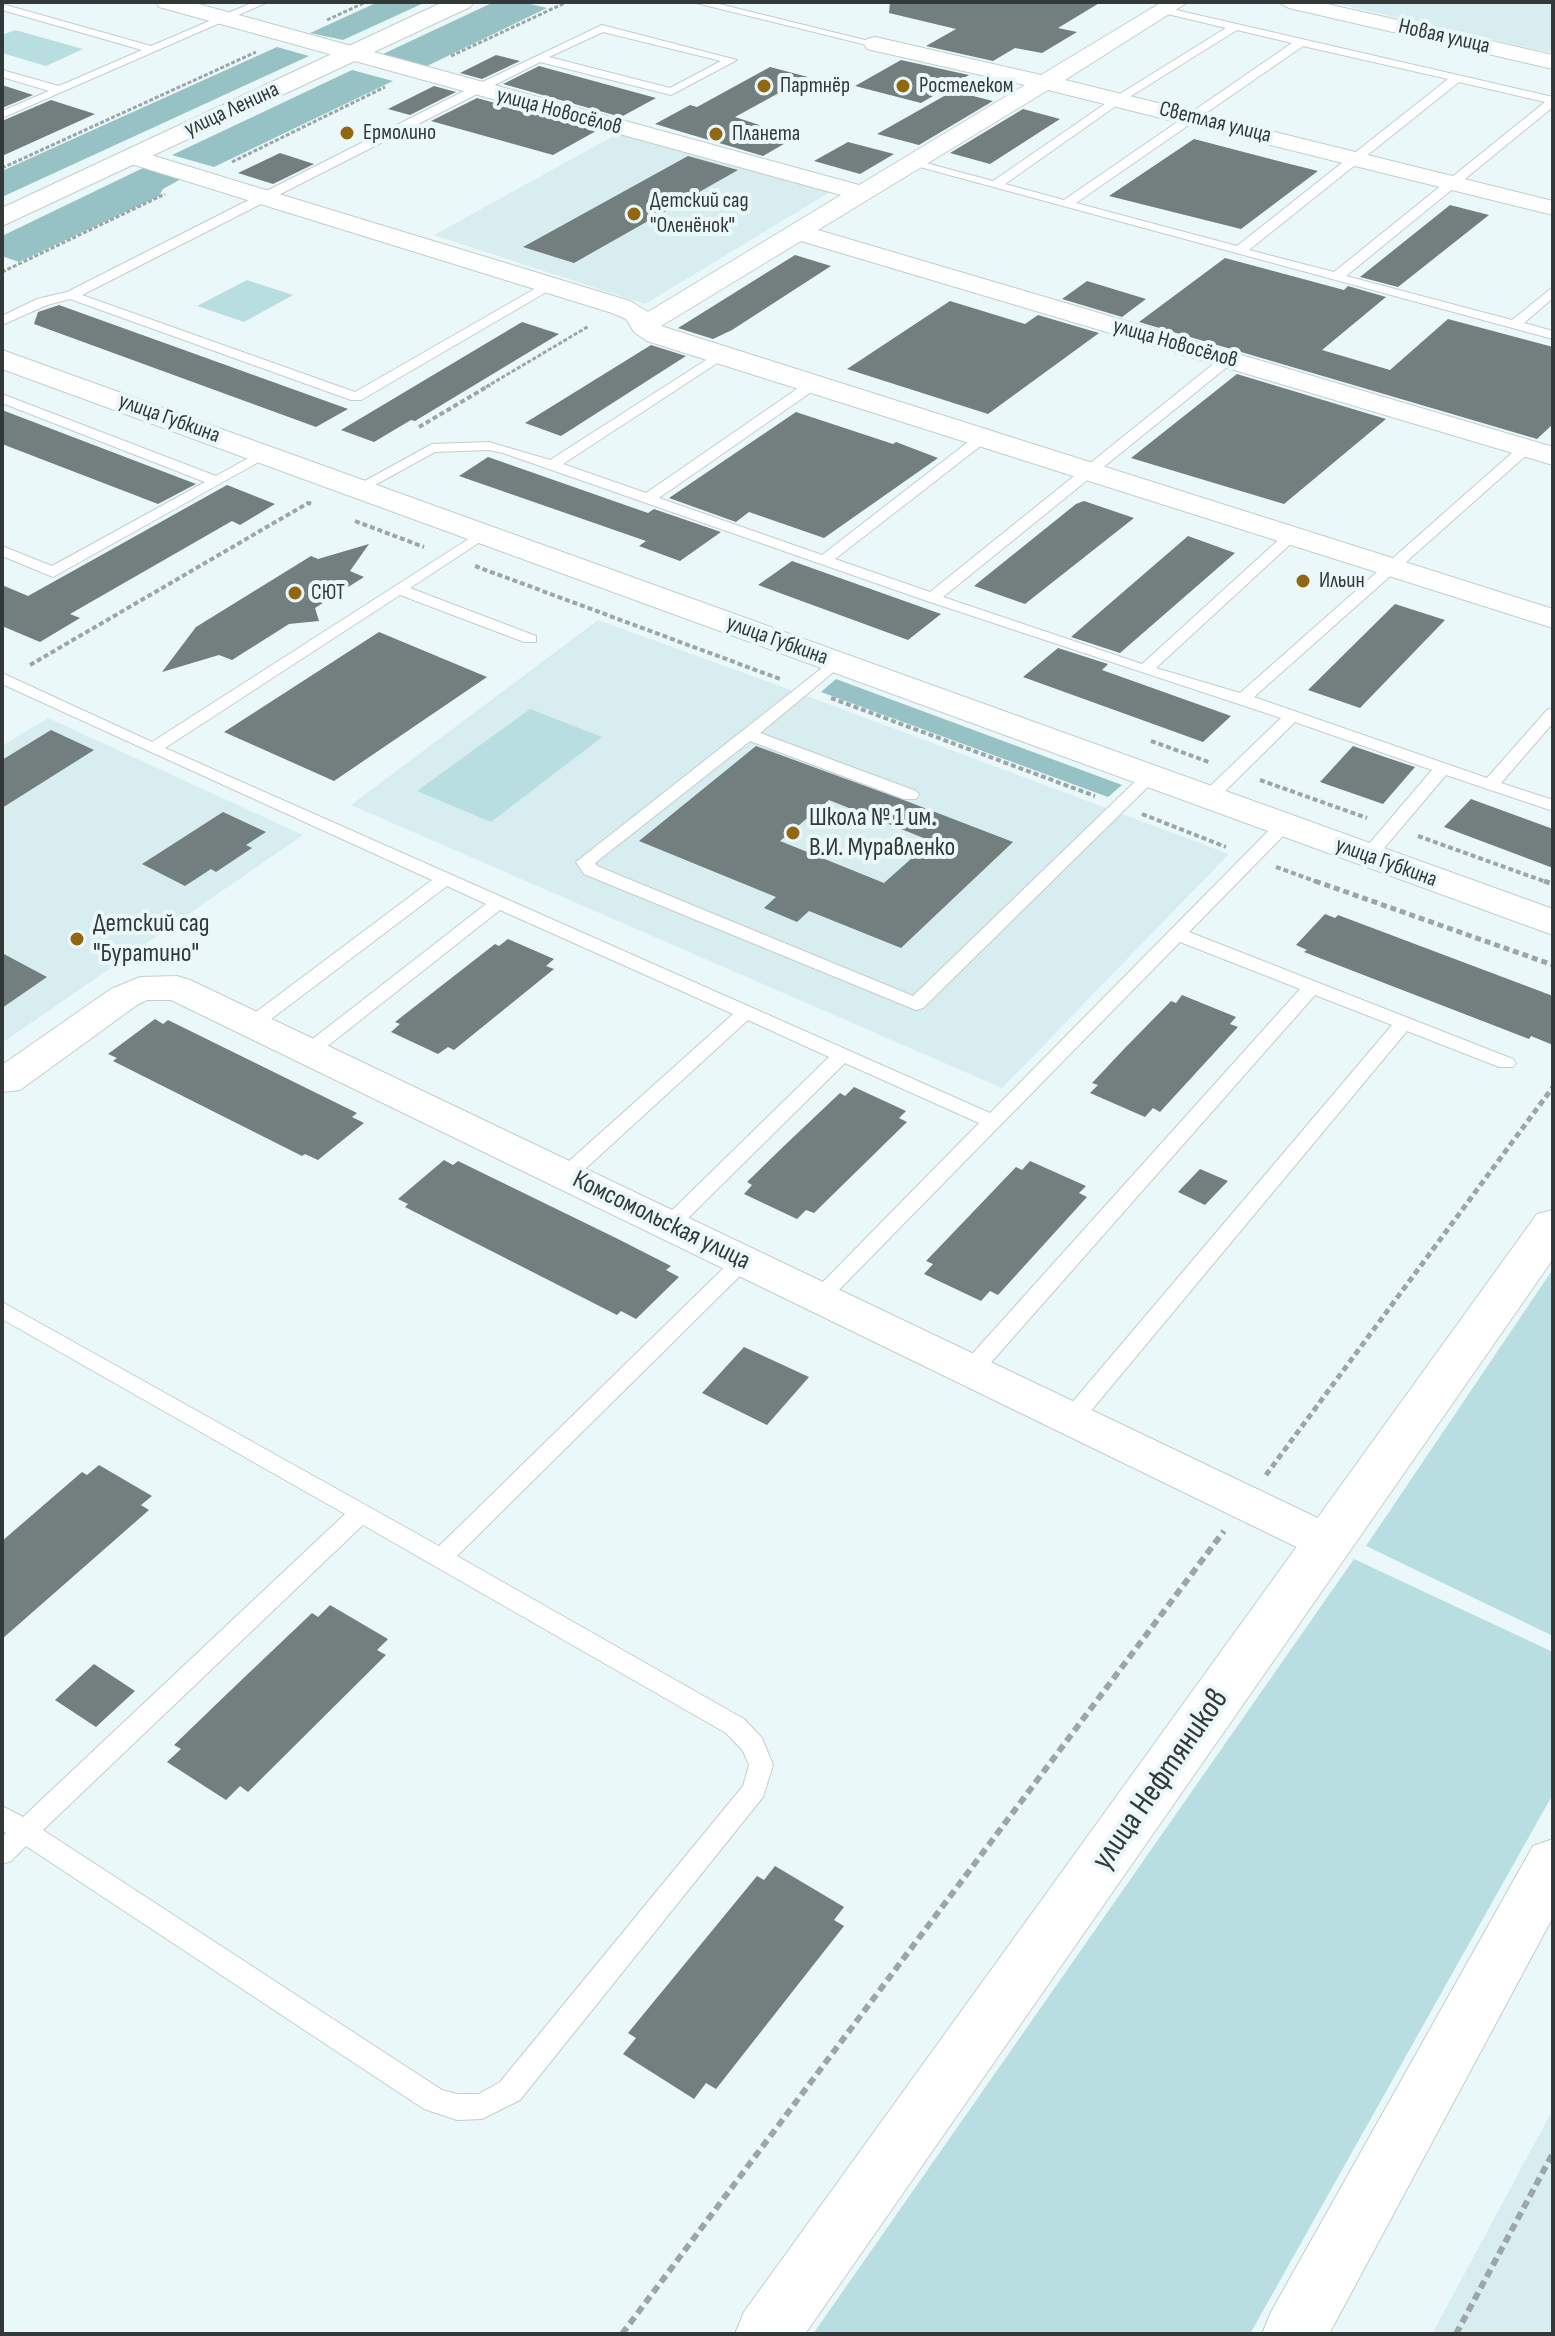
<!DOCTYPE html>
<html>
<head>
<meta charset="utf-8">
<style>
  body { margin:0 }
  #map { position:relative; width:1555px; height:2336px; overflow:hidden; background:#ebf8f9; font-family:"Sofia Sans Condensed",sans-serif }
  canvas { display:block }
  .frame { position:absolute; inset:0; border:4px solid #333838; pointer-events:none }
</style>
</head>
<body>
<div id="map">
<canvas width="1555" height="2336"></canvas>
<div class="frame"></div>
</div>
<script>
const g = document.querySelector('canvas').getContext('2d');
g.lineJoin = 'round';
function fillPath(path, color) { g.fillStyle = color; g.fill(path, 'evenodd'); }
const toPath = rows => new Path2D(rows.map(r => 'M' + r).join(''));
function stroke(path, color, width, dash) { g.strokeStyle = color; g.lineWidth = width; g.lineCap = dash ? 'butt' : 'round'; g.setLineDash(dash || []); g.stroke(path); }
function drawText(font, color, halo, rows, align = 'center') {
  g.font = font + ' "Sofia Sans Condensed",sans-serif'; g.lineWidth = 8; g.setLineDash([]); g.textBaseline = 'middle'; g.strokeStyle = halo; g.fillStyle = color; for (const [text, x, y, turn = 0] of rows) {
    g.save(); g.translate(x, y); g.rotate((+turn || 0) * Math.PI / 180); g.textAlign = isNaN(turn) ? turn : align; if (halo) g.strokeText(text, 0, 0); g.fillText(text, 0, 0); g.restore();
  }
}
fillPath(toPath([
  [1330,2,1553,2,1553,53,1520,46],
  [619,133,830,192,645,304,434,235],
  [598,620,799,693,1229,854,1002,1088,351,805],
  [48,718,303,835,2,1043,2,746],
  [1553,2109,1553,2334,1432,2334]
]), '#d7edef');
fillPath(toPath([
  [15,30,83,49,46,66,2,53,2,35],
  [247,280,293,295,244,322,197,306],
  [530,709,602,737,491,822,417,791],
  [1553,1269,1553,1636,1366,1546],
  [1354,1559,1553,1652,1553,1794,1250,2334,813,2334]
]), '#b9dee2');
fillPath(toPath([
  [378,2,426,2,343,40,310,33],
  [494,2,522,2,547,8,427,66,383,54],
  [277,47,309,56,2,197,2,171],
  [352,70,393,81,214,167,172,155],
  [145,167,181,179,163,189,159,196,19,262,2,256,2,236],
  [836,679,1122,785,1108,797,821,692]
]), '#96c2c6');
fillPath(toPath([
  [890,2,1101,2,1058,28,1077,32,1042,53,1015,48,993,61,926,46,956,29,889,13],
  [496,55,520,61,482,79,460,73],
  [901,60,969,75,921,103,855,86],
  [539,66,656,98,621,117,503,84],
  [770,67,808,77,735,117,796,137,763,156,655,124,690,105,697,107],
  [2,85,33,95,2,108],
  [434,86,456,92,410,115,388,109],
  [953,91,993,101,919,145,877,134],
  [477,98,596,131,553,155,431,121],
  [51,100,95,114,2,156,2,121],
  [1023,109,1060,119,990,164,950,153],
  [1194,139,1282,162,1318,171,1241,229,1109,196],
  [848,142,894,154,860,174,814,161],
  [280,153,314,164,273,184,238,173],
  [688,156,738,170,574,263,523,247],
  [1450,205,1489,215,1398,287,1360,277],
  [795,255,831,266,732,330,713,339,678,328],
  [1225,258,1344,290,1348,286,1386,297,1322,350,1390,370,1448,319,1553,347,1553,424,1537,439,1139,322],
  [1087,281,1146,299,1122,317,1062,299],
  [950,301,1025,324,1038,315,1099,333,988,414,847,369],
  [59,305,348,409,316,427,34,324,38,312],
  [522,322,559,334,415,421,411,420,374,442,341,430],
  [651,345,686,356,561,436,525,423],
  [1237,374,1386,419,1284,504,1131,458],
  [2,410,196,484,158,504,2,444],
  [796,412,893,444,896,442,938,458,824,538,749,512,736,522,669,498],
  [488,457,648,513,654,509,721,532,680,561,639,546,646,541,459,476],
  [227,485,275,504,240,525,232,521,70,614,80,618,40,642,2,626,2,585,28,596],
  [1084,501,1134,518,1025,604,974,586,1076,504],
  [1188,536,1235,553,1120,653,1071,637],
  [369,544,350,571,364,577,315,608,319,621,289,624,232,660,219,655,162,672,196,627,311,556,318,559],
  [792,561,941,614,908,640,758,585],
  [1395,604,1445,620,1360,708,1308,690],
  [379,632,487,677,334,781,224,732],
  [1058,648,1108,664,1102,670,1231,716,1203,742,1023,677],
  [51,730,94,750,2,808,2,760],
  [756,746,909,802,1013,842,901,948,809,911,797,922,764,908,776,897,639,841],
  [829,800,931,841,884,883,780,841],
  [1353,746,1388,758,1415,767,1383,804,1320,782],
  [1471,799,1553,829,1553,868,1444,827],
  [223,812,266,832,246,845,252,848,216,872,211,869,185,886,142,864],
  [1325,914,1335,918,1338,915,1553,996,1553,1045,1531,1036,1529,1039,1304,952,1307,950,1296,945],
  [508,939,554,959,546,966,554,969,454,1050,448,1047,438,1054,391,1032,400,1024,395,1022,436,990,495,944,499,946],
  [2,953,47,977,2,1008],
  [1182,995,1236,1017,1230,1024,1238,1027,1160,1112,1153,1108,1145,1117,1090,1093,1098,1085,1092,1083,1124,1049,1171,1001,1176,1003],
  [155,1019,163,1024,168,1020,357,1113,352,1117,364,1123,318,1160,305,1154,302,1156,113,1061,117,1058,108,1054],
  [854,1087,906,1111,899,1118,907,1122,814,1213,806,1210,797,1219,744,1194,752,1185,747,1182,785,1145,840,1093,845,1096],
  [444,1160,453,1165,458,1161,616,1238,671,1266,666,1270,679,1277,636,1319,621,1311,617,1315,405,1207,408,1204,398,1199],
  [1030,1161,1086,1186,1079,1193,1087,1197,998,1295,990,1291,981,1301,924,1274,933,1264,926,1261,1016,1167,1022,1170],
  [1200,1169,1228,1181,1205,1205,1178,1192],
  [744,1347,809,1377,767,1425,702,1393],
  [99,1465,152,1496,141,1505,149,1510,2,1639,2,1541,82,1472,87,1475],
  [330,1605,388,1639,377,1650,386,1655,248,1792,240,1786,226,1800,167,1762,181,1749,174,1745,231,1690,312,1613,318,1617],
  [94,1664,135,1691,96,1727,55,1700],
  [775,1866,844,1907,834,1920,844,1926,716,2089,706,2083,694,2099,623,2054,636,2038,628,2033,757,1876,764,1880]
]), '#737e7f');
const service = toPath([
  [254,2,268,2,2,118,2,111,49,91,2,77,2,70,59,86,142,50,2,10,2,4,151,46,254,2],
  [692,2,711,2,881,44,875,47,692,2],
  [1163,7,1553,97,1553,107,1346,276,1512,320,1553,287,1553,298,1524,323,1553,331,1553,339,905,163,911,159,993,181,1115,97,1226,28,1159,12,1158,10,1163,7],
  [1237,30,1292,43,1064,200,1005,184,1123,101,1237,30],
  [1303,46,1448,79,1237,246,1076,203,1303,46],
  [1459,82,1545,102,1334,272,1249,250,1459,82],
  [602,25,737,60,671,95,540,62,82,295,355,392,543,284,555,287,361,400,351,400,70,299,47,305,2,325,2,316,37,299,67,292,472,87,602,25],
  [603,32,721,61,670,88,549,57,603,32],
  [720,351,725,352,725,358,563,464,646,493,807,382,817,382,817,388,659,498,822,555,977,435,987,435,987,441,835,559,930,592,1222,357,1232,357,1232,363,943,597,1142,664,1286,533,1296,533,1296,539,1156,668,1240,693,1521,445,1531,445,1531,451,1254,697,1487,778,1547,710,1553,708,1553,723,1501,783,1553,800,1553,811,1446,775,1374,860,1362,860,1359,856,1362,852,1432,770,1295,722,1214,802,1202,802,1199,798,1202,794,1281,718,927,601,503,453,489,450,435,452,364,491,354,491,352,488,432,444,489,442,550,460,720,351],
  [2,394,216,476,261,451,266,450,273,454,53,577,2,556,2,546,52,566,205,482,2,403,2,394],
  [481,531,486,532,486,538,410,588,536,636,536,642,524,642,400,595,165,748,990,1113,1277,822,1283,821,1289,822,1292,826,1289,830,1189,932,1513,1059,1516,1063,1513,1067,1499,1067,1407,1031,1080,1424,1072,1426,1064,1424,1061,1418,1064,1412,1392,1025,1315,995,980,1375,972,1377,964,1375,961,1369,964,1363,1300,989,1180,942,827,1302,820,1304,813,1302,809,1297,813,1292,979,1123,845,1063,676,1230,662,1230,659,1225,662,1220,829,1057,748,1020,572,1181,558,1181,555,1176,558,1171,733,1014,500,910,315,1056,301,1056,298,1052,301,1048,486,904,447,886,258,1029,244,1029,242,1025,244,1021,432,880,2,684,2,673,152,742,481,531],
  [836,657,844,662,842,665,760,733,916,791,919,795,916,799,904,799,750,741,595,863,597,866,913,996,1144,773,1150,772,1158,777,923,1008,916,1010,584,874,576,862,836,657],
  [743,1254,750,1256,753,1261,750,1266,457,1556,744,1719,762,1738,773,1765,763,1797,520,2100,482,2119,457,2120,424,2109,26,1846,11,1861,2,1864,2,1837,6,1833,2,1830,2,1806,23,1817,345,1514,2,1319,2,1302,439,1546,736,1256,743,1254],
  [363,1525,726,1733,743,1751,749,1765,743,1786,500,2082,479,2094,457,2094,442,2090,43,1830,363,1525]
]);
const minor = toPath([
  [156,2,191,2,859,185,1025,85,867,49,864,44,867,39,875,37,1041,75,1162,2,1188,2,1065,80,1553,201,1553,215,1048,90,818,230,1553,447,1553,465,801,241,661,326,1553,609,1553,628,647,341,634,332,626,319,612,313,125,162,121,157,125,152,141,152,630,301,648,312,841,195,159,7,156,2],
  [1278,2,1318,2,1553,55,1553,69,1289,8,1278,2],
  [177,976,190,980,1345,1531,1352,1543,1345,1555,1329,1561,1313,1555,171,1000,147,1000,137,1005,20,1090,2,1092,2,1065,111,989,140,977,177,976]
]);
const tertiary = toPath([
  [2,350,1553,909,1553,935,2,369,2,350]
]);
const secondary = toPath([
  [443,2,474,2,470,7,2,226,2,208,443,2],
  [1553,1210,1553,1259,805,2334,735,2334,744,2312,1537,1214,1553,1210],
  [1553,1839,1553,1917,1329,2334,1262,2334,1271,2312,1533,1846,1553,1839]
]);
stroke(service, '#c1cecf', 2);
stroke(minor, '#c1cecf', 2);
stroke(tertiary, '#c1cecf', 2);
stroke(secondary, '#c1cecf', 2);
stroke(toPath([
  [327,20,366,2],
  [451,56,567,2],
  [232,162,385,87],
  [2,168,256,52],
  [2,272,165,194],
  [486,387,589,326]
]), '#9ca6a7', 3, [4, 2]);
stroke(toPath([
  [419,427,490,385],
  [355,521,424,547],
  [475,566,780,679],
  [30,665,308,503,312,504],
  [831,698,1095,796],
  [1151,741,1209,762],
  [1260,780,1367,818],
  [1142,814,1226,847],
  [1418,836,1549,883],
  [1276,867,1320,883]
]), '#9ca6a7', 4, [5, 3]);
stroke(toPath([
  [1315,881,1553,965],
  [1544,881,1553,884],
  [1266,1475,1553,1087]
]), '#9ca6a7', 5, [6, 4]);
stroke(toPath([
  [622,2334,1224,1531],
  [1456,2334,1553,2153]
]), '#9ca6a7', 6, [8, 5]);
fillPath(service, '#fff');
fillPath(minor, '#fff');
fillPath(tertiary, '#fff');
fillPath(secondary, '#fff');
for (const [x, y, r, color] of [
  [764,86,8,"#926712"],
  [903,86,8,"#926712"],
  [347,133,8,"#926712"],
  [716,134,8,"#926712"],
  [634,214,8,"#926712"],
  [1303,581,8,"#926712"],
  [295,593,8,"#926712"],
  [793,833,8,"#926712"],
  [77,939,8,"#926712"]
]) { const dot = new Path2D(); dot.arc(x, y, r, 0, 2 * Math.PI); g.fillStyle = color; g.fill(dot); stroke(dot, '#ebf8f9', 3); }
drawText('22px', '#333838', '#ebf8f9', [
  ["Новая улица",1444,37,13],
  ["улица Ленина",232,110,-25],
  ["улица Новосёлов",559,112,15],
  ["Светлая улица",1215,123,14],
  ["улица Новосёлов",1175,344,16],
  ["улица Губкина",169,419,20],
  ["улица Губкина",777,641,20],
  ["улица Губкина",1386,863,20]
]);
drawText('22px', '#333838', '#ebf8f9', [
  ["Партнёр",780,86],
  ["Ростелеком",919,86],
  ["Ермолино",363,133],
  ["Планета",732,134],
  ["Детский сад",650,201],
  ["\"Оленёнок\"",650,226],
  ["Ильин",1319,581],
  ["СЮТ",311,593]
], 'left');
drawText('26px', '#333838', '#ebf8f9', [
  ["Школа № 1 им.",809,818],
  ["В.И. Муравленко",809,848],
  ["Детский сад",93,924],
  ["\"Буратино\"",93,954]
], 'left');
drawText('26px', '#333838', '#ebf8f9', [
  ["Комсомольская улица",661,1221,26]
]);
drawText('32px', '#333838', '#ebf8f9', [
  ["улица Нефтяников",1161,1780,-55]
]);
</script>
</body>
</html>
